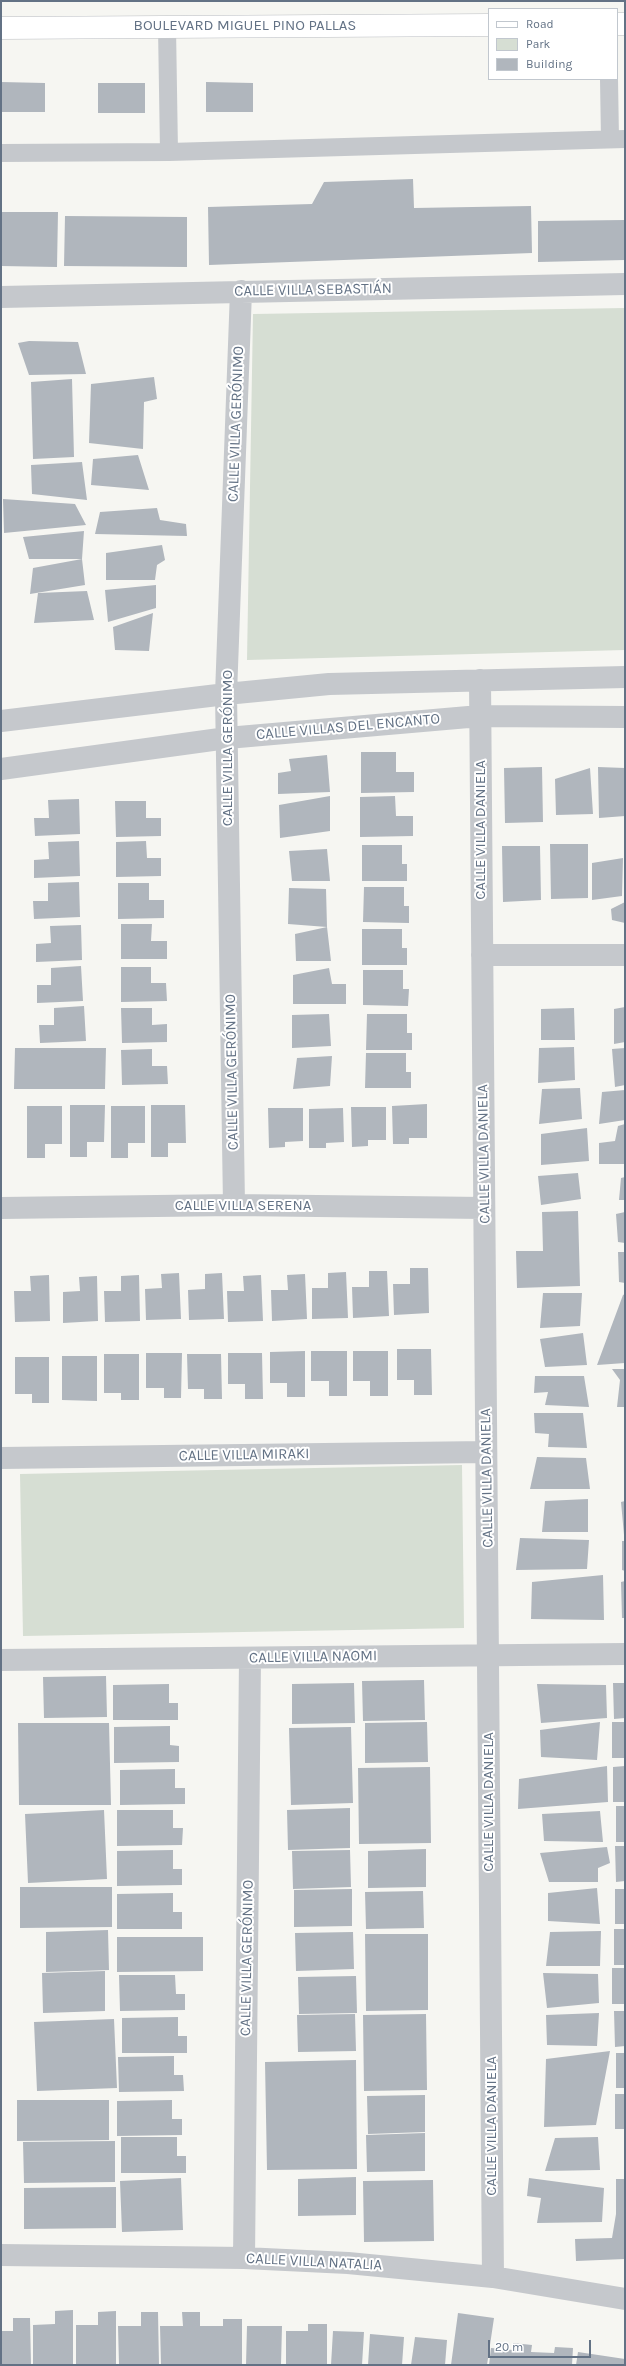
<!DOCTYPE html>
<html>
<head>
<meta charset="utf-8">
<style>
  body { margin:0 }
  #map { position:relative; width:626px; height:2366px; overflow:hidden; background:#f6f6f2; font-family:Karla,sans-serif }
  canvas { display:block }
  .frame { position:absolute; inset:0; border:2px solid #637285; pointer-events:none }
  .legend { position:absolute; left:488px; top:8px; width:130px; height:72px; box-sizing:border-box; background:#fff; border:1px solid #c1c7ce; margin:0; padding:5px 7px; list-style:none; font-size:12px; color:#637285 }
  .legend li { display:flex; align-items:center; gap:8px; height:20px }
  .legend b { width:20px; border:1px solid #c1c7ce }
  .scale { position:absolute; left:488px; top:2340px; width:103px; height:18px; box-sizing:border-box; border:2px solid #637285; border-top:0; padding-left:5px; font-size:12px; line-height:14px; white-space:nowrap; color:#637285; -webkit-text-stroke:3px #fff; paint-order:stroke }
</style>
</head>
<body>
<div id="map">
<canvas width="626" height="2366"></canvas>
<div class="frame"></div>
<ul class="legend">
<li><b style="height:5px;background:#fff"></b>Road</li>
<li><b style="height:11px;background:#d6ded3"></b>Park</li>
<li><b style="height:11px;background:#b0b6bd"></b>Building</li>
</ul>
<div class="scale">20 m</div>
</div>
<script>
const g = document.querySelector('canvas').getContext('2d');
g.lineJoin = 'round';
function fillPath(path, color) { g.fillStyle = color; g.fill(path, 'evenodd'); }
const toPath = rows => new Path2D(rows.map(r => 'M' + r).join(''));
function stroke(path, color, width, dash) { g.strokeStyle = color; g.lineWidth = width; g.lineCap = dash ? 'butt' : 'round'; g.setLineDash(dash || []); g.stroke(path); }
function drawText(font, color, halo, rows, align = 'center') {
  g.font = font + ' Karla,sans-serif'; g.lineWidth = 4; g.setLineDash([]); g.textBaseline = 'middle'; g.strokeStyle = halo; g.fillStyle = color; for (const [text, x, y, turn = 0] of rows) {
    g.save(); g.translate(x, y); g.rotate((+turn || 0) * Math.PI / 180); g.textAlign = isNaN(turn) ? turn : align; if (halo) g.strokeText(text, 0, 0); g.fillText(text, 0, 0); g.restore();
  }
}
fillPath(toPath([
  [625,308,625,650,247,660,253,314],
  [462,1465,464,1628,23,1636,20,1474]
]), '#d6ded3');
fillPath(toPath([
  [1,82,45,83,45,112,1,112],
  [206,82,253,83,253,112,206,112],
  [98,83,145,83,145,113,98,113],
  [413,179,414,208,531,206,532,253,209,265,208,207,312,204,324,182],
  [1,212,58,212,57,267,1,266],
  [65,216,187,217,187,267,64,266],
  [625,220,625,260,538,262,538,221],
  [29,341,78,342,86,374,29,375,18,343],
  [154,377,157,399,144,402,143,449,89,443,91,384],
  [72,379,74,457,33,459,31,382],
  [138,455,149,490,91,485,93,459],
  [82,462,87,500,32,494,31,465],
  [3,499,75,504,86,525,4,533],
  [157,508,160,520,186,524,187,536,95,534,100,512],
  [84,531,82,559,29,559,23,537],
  [162,545,165,560,157,565,155,580,106,580,106,553],
  [82,559,85,585,30,594,33,568],
  [156,585,156,608,108,622,105,590],
  [87,591,94,620,34,623,38,593],
  [153,613,149,651,115,650,113,627],
  [361,752,396,752,396,772,414,772,414,792,361,793],
  [327,755,330,792,278,794,278,773,291,771,289,759],
  [542,767,543,822,505,823,504,768],
  [598,767,625,768,625,816,599,818],
  [590,768,593,814,556,815,555,779],
  [330,796,330,831,280,838,279,805],
  [395,796,396,816,413,816,413,836,360,837,360,797],
  [79,799,80,834,35,836,34,818,49,818,48,800],
  [115,801,146,801,146,818,161,818,161,836,116,837],
  [79,841,80,876,34,878,34,860,49,859,48,842],
  [146,841,147,858,161,858,161,876,116,877,116,842],
  [550,844,588,844,588,898,551,899],
  [362,845,402,845,402,864,407,864,407,881,362,881],
  [502,846,540,846,541,900,503,902],
  [327,849,330,881,292,881,289,851],
  [623,858,622,896,592,900,592,863],
  [79,882,80,917,34,919,33,901,48,901,48,883],
  [118,883,149,883,149,900,164,900,164,918,118,919],
  [364,887,404,887,404,906,409,906,409,923,363,922],
  [289,888,326,889,327,927,288,924],
  [625,902,625,923,612,920,611,909],
  [121,924,152,924,151,941,167,941,167,959,121,959],
  [81,925,82,960,36,962,36,944,51,943,50,926],
  [327,927,331,961,296,961,295,934],
  [362,929,402,929,402,948,407,948,407,965,362,965],
  [81,966,83,1001,37,1003,37,985,51,985,51,968],
  [121,967,151,967,151,983,166,983,167,1001,121,1002],
  [329,968,332,984,346,984,346,1004,293,1004,293,975],
  [363,970,403,970,403,989,409,989,408,1006,363,1005],
  [84,1006,86,1041,40,1043,39,1025,54,1025,54,1008],
  [625,1007,625,1042,614,1044,614,1009],
  [121,1008,152,1008,152,1025,167,1024,167,1042,122,1043],
  [574,1008,575,1040,541,1040,541,1009],
  [329,1014,331,1046,292,1048,292,1015],
  [367,1014,407,1014,407,1033,412,1033,412,1050,366,1050],
  [574,1047,575,1080,538,1083,539,1048],
  [15,1048,106,1048,105,1089,14,1089],
  [625,1048,625,1085,615,1087,612,1049],
  [152,1049,152,1066,167,1066,168,1084,122,1085,121,1050],
  [366,1053,406,1053,406,1072,411,1072,411,1088,365,1088],
  [332,1056,330,1086,293,1089,297,1058],
  [580,1088,582,1119,539,1124,542,1089],
  [625,1090,625,1120,599,1124,602,1092],
  [427,1104,427,1138,409,1138,409,1144,393,1144,392,1106],
  [70,1105,105,1105,104,1142,87,1142,87,1157,70,1157],
  [151,1105,185,1105,186,1143,168,1143,168,1157,151,1157],
  [27,1106,62,1106,62,1144,45,1144,45,1158,27,1158],
  [111,1106,145,1106,145,1143,128,1143,128,1158,111,1158],
  [351,1107,386,1107,386,1140,368,1140,368,1146,352,1147],
  [268,1108,303,1108,303,1141,285,1142,285,1147,269,1148],
  [343,1108,344,1142,326,1143,326,1148,309,1148,309,1109],
  [625,1124,625,1164,599,1164,599,1143,615,1141,618,1126],
  [587,1128,589,1161,541,1165,541,1134],
  [578,1173,581,1199,541,1205,538,1176],
  [625,1177,625,1200,619,1200,621,1178],
  [578,1211,580,1286,517,1288,516,1251,543,1251,542,1212],
  [625,1212,625,1243,618,1242,616,1214],
  [618,1252,625,1252,625,1283,619,1282],
  [410,1268,428,1268,429,1313,394,1315,393,1284,410,1284],
  [369,1271,387,1271,389,1316,353,1318,352,1287,369,1287],
  [346,1272,348,1318,312,1319,312,1288,328,1288,328,1273],
  [179,1273,181,1319,146,1320,145,1289,162,1288,161,1274],
  [222,1273,224,1319,189,1320,188,1290,205,1289,205,1274],
  [305,1274,307,1319,272,1321,271,1290,288,1290,287,1275],
  [49,1275,50,1321,15,1322,14,1291,31,1291,30,1276],
  [139,1275,140,1321,105,1322,104,1291,121,1291,121,1276],
  [261,1275,263,1321,228,1322,227,1291,244,1291,243,1276],
  [97,1276,98,1321,63,1323,63,1292,80,1291,79,1277],
  [543,1293,582,1293,580,1326,540,1328],
  [625,1294,625,1363,597,1365,623,1295],
  [583,1333,587,1365,545,1367,540,1339],
  [397,1349,431,1349,432,1395,414,1395,414,1380,397,1380],
  [305,1351,305,1397,287,1397,287,1383,270,1383,270,1352],
  [311,1351,347,1351,347,1396,329,1396,329,1381,311,1381],
  [353,1351,388,1351,388,1396,370,1396,370,1381,353,1381],
  [146,1353,182,1353,181,1398,164,1398,164,1388,146,1388],
  [228,1353,262,1353,263,1399,245,1399,245,1384,228,1384],
  [104,1354,139,1354,139,1400,121,1400,121,1393,104,1393],
  [187,1354,221,1354,222,1399,204,1399,204,1389,188,1389],
  [62,1356,97,1356,97,1401,62,1400],
  [15,1357,49,1357,49,1403,32,1403,32,1394,15,1394],
  [612,1369,625,1369,625,1407,617,1407,620,1380],
  [535,1376,584,1376,589,1407,545,1405,548,1392,534,1393],
  [534,1413,583,1413,587,1448,548,1447,549,1434,535,1433],
  [537,1457,586,1458,590,1489,530,1489],
  [588,1499,588,1532,542,1532,545,1501],
  [625,1501,625,1534,624,1535,621,1502],
  [520,1538,589,1540,587,1569,516,1570],
  [622,1541,625,1541,625,1571,622,1570],
  [603,1575,604,1620,531,1619,532,1582],
  [625,1581,625,1618,622,1618,621,1582],
  [106,1676,107,1717,44,1718,43,1677],
  [424,1680,425,1720,363,1721,362,1681],
  [354,1683,355,1723,292,1724,292,1684],
  [613,1683,625,1683,625,1718,614,1719],
  [169,1684,169,1703,178,1703,178,1720,113,1720,113,1685],
  [537,1684,606,1685,607,1718,541,1723],
  [427,1722,428,1762,365,1763,365,1723],
  [600,1722,597,1760,541,1757,540,1730],
  [612,1722,625,1722,625,1758,612,1758],
  [18,1723,109,1723,111,1805,19,1805],
  [170,1726,170,1745,179,1746,179,1762,114,1763,114,1727],
  [351,1727,353,1803,291,1805,289,1728],
  [607,1766,608,1802,518,1809,519,1779],
  [625,1766,625,1802,613,1802,613,1767],
  [430,1767,431,1843,359,1844,358,1768],
  [175,1769,175,1788,185,1788,185,1804,120,1805,120,1770],
  [616,1806,625,1806,625,1842,616,1842],
  [350,1808,350,1848,288,1850,287,1810],
  [104,1810,107,1879,28,1883,25,1814],
  [117,1810,173,1810,173,1828,183,1828,182,1845,117,1846],
  [600,1811,603,1842,544,1841,542,1814],
  [615,1846,625,1846,625,1881,616,1882],
  [607,1847,610,1863,598,1868,598,1882,549,1882,540,1853],
  [426,1849,426,1887,368,1888,368,1851],
  [173,1850,173,1869,182,1869,182,1885,117,1886,117,1851],
  [350,1850,351,1887,293,1889,292,1851],
  [20,1887,112,1887,112,1927,20,1928],
  [597,1888,600,1924,548,1921,548,1893],
  [352,1889,352,1926,294,1927,294,1890],
  [615,1889,625,1889,625,1924,615,1924],
  [423,1891,424,1928,366,1929,365,1892],
  [173,1893,173,1912,182,1912,182,1929,117,1929,117,1894],
  [614,1929,625,1929,625,1965,614,1965],
  [108,1930,109,1970,46,1972,46,1932],
  [601,1931,600,1966,546,1966,550,1932],
  [353,1932,354,1969,296,1971,295,1933],
  [365,1934,428,1934,428,2010,366,2011],
  [117,1937,203,1937,203,1971,117,1972],
  [612,1968,625,1968,625,2004,612,2004],
  [105,1971,105,2011,43,2013,42,1973],
  [543,1973,598,1974,599,2003,547,2008],
  [119,1975,175,1975,176,1994,185,1994,185,2010,120,2011],
  [356,1976,357,2013,299,2014,298,1977],
  [614,2011,625,2011,625,2046,615,2047],
  [599,2013,597,2046,547,2045,546,2015],
  [355,2014,356,2051,298,2052,297,2015],
  [426,2014,427,2090,364,2091,363,2015],
  [178,2017,178,2036,187,2036,187,2053,122,2053,122,2018],
  [114,2019,117,2088,37,2091,34,2022],
  [610,2051,596,2125,544,2127,546,2059],
  [616,2053,625,2053,625,2088,616,2088],
  [174,2056,174,2075,183,2075,184,2091,119,2092,118,2057],
  [356,2060,357,2169,267,2170,265,2062],
  [615,2094,625,2094,625,2129,615,2129],
  [425,2095,425,2132,368,2134,367,2096],
  [17,2100,109,2100,109,2140,17,2141],
  [172,2100,172,2119,182,2119,182,2135,117,2136,117,2101],
  [425,2133,425,2171,367,2172,366,2135],
  [121,2137,177,2137,177,2156,186,2156,186,2173,121,2173],
  [598,2137,600,2170,545,2171,555,2138],
  [115,2141,115,2182,24,2183,23,2142],
  [356,2177,356,2215,298,2216,298,2179],
  [181,2178,183,2230,122,2232,120,2181],
  [529,2178,604,2188,602,2222,537,2223,541,2198,527,2196],
  [616,2179,625,2179,625,2259,576,2261,575,2239,612,2238,616,2214],
  [433,2180,434,2241,364,2242,363,2181],
  [116,2187,116,2228,24,2229,24,2188],
  [73,2310,73,2365,33,2365,33,2325,55,2324,55,2311],
  [116,2311,116,2365,76,2365,76,2325,98,2325,98,2312],
  [141,2312,158,2312,159,2365,119,2365,118,2326,141,2326],
  [182,2312,200,2312,200,2326,223,2326,223,2319,242,2319,242,2365,161,2365,160,2326,183,2326],
  [458,2313,494,2318,487,2365,451,2365],
  [13,2318,30,2318,31,2365,1,2365,1,2331,13,2331],
  [308,2324,327,2324,327,2365,286,2365,286,2331,308,2331],
  [247,2326,282,2326,281,2365,246,2365],
  [333,2331,364,2332,362,2365,331,2365],
  [370,2334,404,2337,402,2365,368,2365],
  [415,2337,447,2340,445,2365,411,2365],
  [513,2343,532,2345,531,2352,554,2353,555,2347,573,2348,572,2365,489,2365,491,2348,513,2350],
  [578,2352,625,2359,625,2365,576,2365]
]), '#b0b6bd');
const secondary = toPath([
  [617,24,625,24],
  [1,28,489,25]
]);
stroke(secondary, '#babdc2', 23);
stroke(toPath([
  [167,27,169,152],
  [609,79,610,139],
  [1,153,169,152,625,139]
]), '#c5c8cc', 18);
stroke(toPath([
  [1,297,625,284],
  [480,680,493,2277],
  [1,721,226,694,329,684,625,677],
  [1,769,227,738,480,716,625,717],
  [482,955,625,955],
  [234,1205,226,694,241,291],
  [1,1208,234,1205,484,1208],
  [1,1458,486,1452],
  [1,1660,625,1654],
  [1,2255,244,2258,348,2263,493,2277,625,2299],
  [244,2258,250,1658]
]), '#c5c8cc', 22);
stroke(secondary, '#fff', 22);
drawText('15px', '#637285', '#fff', [
  ["BOULEVARD MIGUEL PINO PALLAS",245,26],
  ["CALLE VILLA SEBASTIÁN",313,290,-1],
  ["CALLE VILLA GERÓNIMO",236,424,-88],
  ["CALLE VILLAS DEL ENCANTO",348,727,-5],
  ["CALLE VILLA GERÓNIMO",228,748,-90],
  ["CALLE VILLA DANIELA",481,830,-90],
  ["CALLE VILLA GERÓNIMO",232,1072,-91],
  ["CALLE VILLA DANIELA",484,1154,-91],
  ["CALLE VILLA SERENA",243,1206],
  ["CALLE VILLA MIRAKI",244,1455,-1],
  ["CALLE VILLA DANIELA",487,1478,-91],
  ["CALLE VILLA NAOMI",313,1657,-1],
  ["CALLE VILLA DANIELA",489,1802,-90],
  ["CALLE VILLA GERÓNIMO",247,1958,-89],
  ["CALLE VILLA DANIELA",492,2126,-90],
  ["CALLE VILLA NATALIA",314,2262,3]
]);
</script>
</body>
</html>
